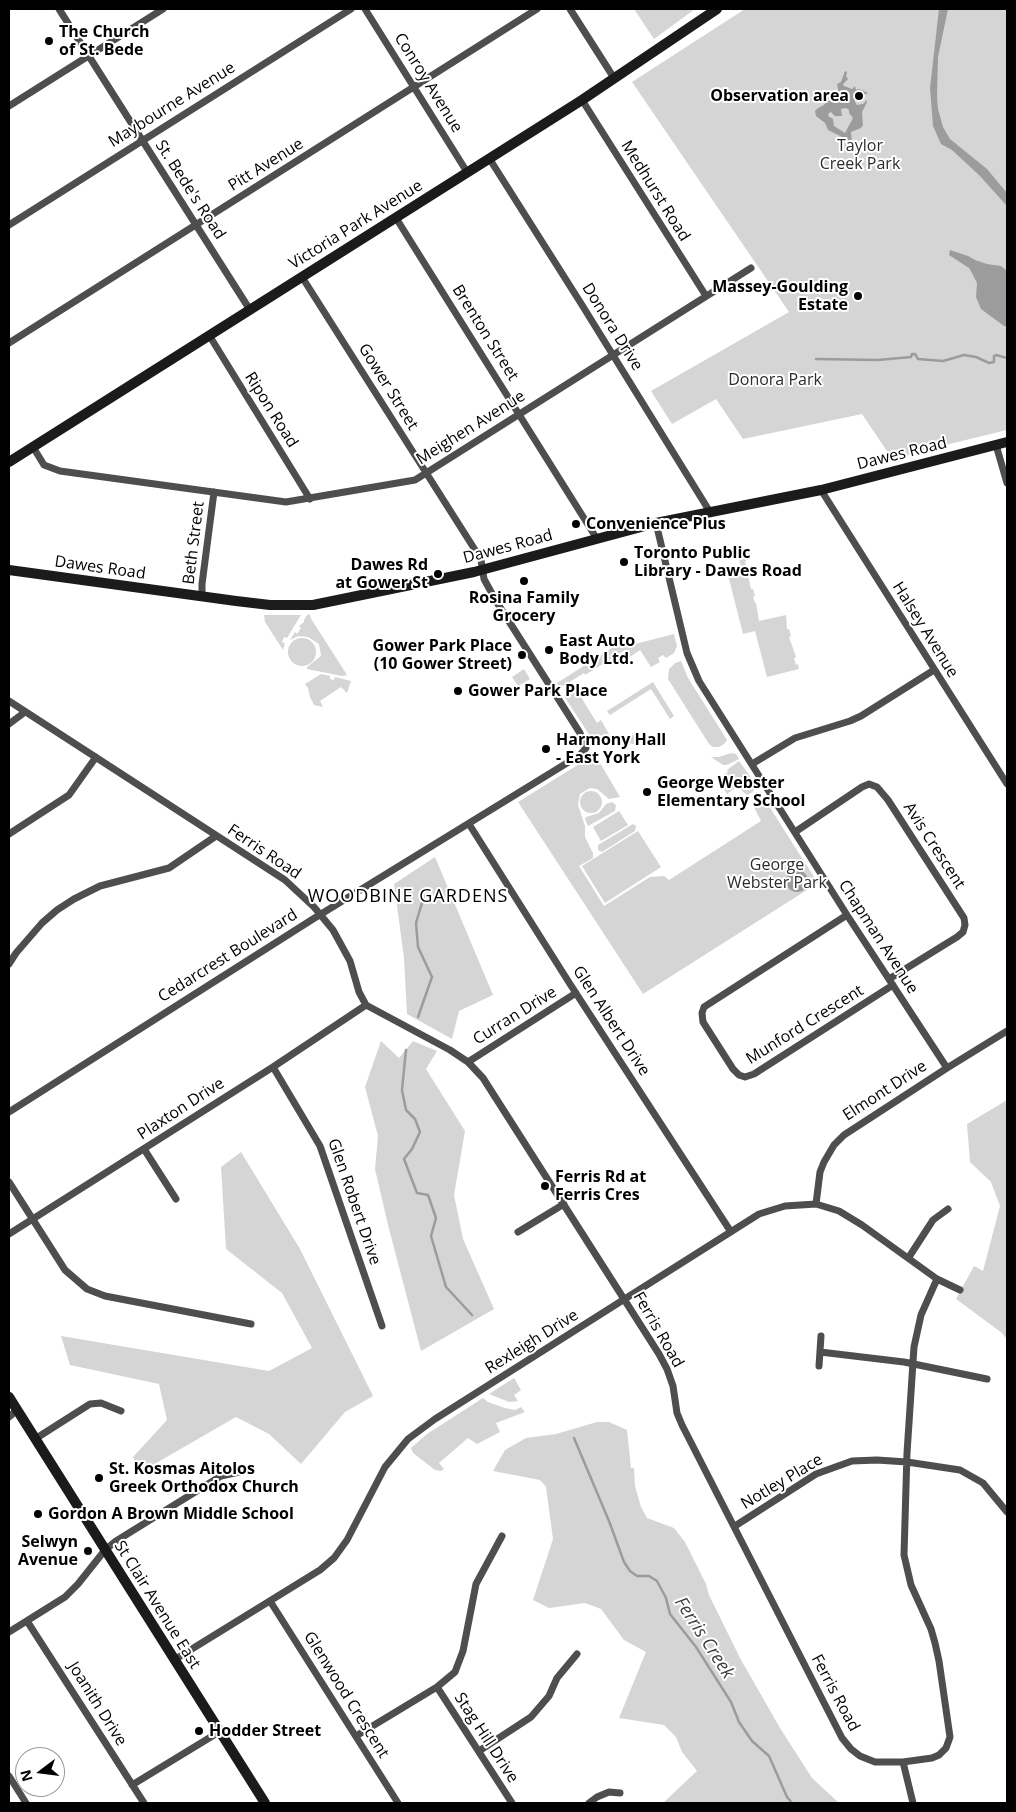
<!DOCTYPE html>
<html>
<head>
<meta charset="utf-8">
<style>
  body { margin:0 }
  #map { position:relative; width:1016px; height:1812px; overflow:hidden; background:#fff; font-family:"Open Sans",sans-serif }
  canvas { display:block }
  .frame { position:absolute; inset:0; border:10px solid #000; pointer-events:none }
  .north { position:absolute; left:15px; top:1747px; width:50px; height:50px; box-sizing:border-box; background:#fff; border:1px solid #999; border-radius:50%; rotate:255deg; font-size:14px; font-weight:700; line-height:20px; text-align:center; color:#000 }
  .north::after { content:''; display:block; margin:auto; width:18px; height:22px; background:#000; clip-path:polygon(50% 0,100% 100%,50% 72%,0 100%) }
</style>
</head>
<body>
<div id="map">
<canvas width="1016" height="1812"></canvas>
<div class="frame"></div>
<div class="north">N</div>
</div>
<script>
const g = document.querySelector('canvas').getContext('2d');
g.lineJoin = 'round';
function fillPath(path, color) { g.fillStyle = color; g.fill(path, 'evenodd'); }
const toPath = rows => new Path2D(rows.map(r => 'M' + r).join(''));
function stroke(path, color, width, dash) { g.strokeStyle = color; g.lineWidth = width; g.lineCap = dash ? 'butt' : 'round'; g.setLineDash(dash || []); g.stroke(path); }
function drawText(font, color, halo, rows, align = 'center') {
  g.font = font + ' "Open Sans",sans-serif'; g.lineWidth = 4; g.setLineDash([]); g.textBaseline = 'middle'; g.strokeStyle = halo; g.fillStyle = color; for (const [text, x, y, turn = 0] of rows) {
    g.save(); g.translate(x, y); g.rotate((+turn || 0) * Math.PI / 180); g.textAlign = isNaN(turn) ? turn : align; if (halo) g.strokeText(text, 0, 0); g.fillText(text, 0, 0); g.restore();
  }
}
fillPath(toPath([
  [634,9,695,9,654,39],
  [745,9,1007,9,1007,430,929,449,893,460,862,414,743,439,716,399,672,424,651,391,789,312,632,82],
  [750,550,752,555,745,556,746,561,745,562,749,574,748,575,751,589,753,589,755,596,753,597,755,603,756,603,759,621,786,615,787,629,789,629,791,636,789,637,796,657,794,658,796,665,798,664,799,669,767,677,755,631,743,634,727,571,741,567,738,553],
  [308,614,311,616,310,617,347,675,342,676,307,669,307,667,321,656,319,644,308,637,298,636,290,640,295,632,297,634,301,628,299,626,304,622,304,620],
  [264,615,301,615,287,638,284,637,282,642,285,643,283,650,265,622],
  [674,634,677,646,674,653,666,658,663,655,658,658,660,662,651,667,640,650,630,657,625,650,585,675,584,673,563,686,559,687,557,683,632,635,635,644],
  '288 652a14 14 0 1 1 28 0a14 14 0 1 1-28 0Z',
  [681,661,688,678,727,740,724,744,719,747,713,747,709,744,668,679,669,669,675,663],
  [524,669,530,679,518,686,512,677],
  [321,674,330,676,330,679,334,680,335,677,351,681,347,693,341,687,320,701,323,707,314,705,310,697,308,688,305,684],
  [653,682,674,716,670,719,651,689,610,715,607,711],
  [573,688,576,689,597,723,601,720,609,734,607,739,602,742,594,742,564,696],
  [631,735,638,736,636,745,629,743,628,747,614,744,615,737,630,740],
  [731,753,736,754,739,759,727,765,723,765,711,757,719,757],
  [596,756,620,797,609,799,597,789,590,788,580,794,578,805,585,826,585,837,593,853,593,858,579,866,604,906,650,877,664,876,669,880,761,821,753,805,756,800,759,799,765,800,818,883,643,994,518,802,589,758],
  [739,761,755,783,753,792,747,795,742,791,739,785,727,794,717,779,728,772,727,770],
  '580 802a11 11 0 1 1 22 0a11 11 0 1 1-22 0Z',
  [612,802,616,805,615,811,588,826,585,819,586,817,599,813,606,804],
  [619,811,628,825,601,841,593,827],
  [633,824,636,826,635,831,602,852,598,850,598,845],
  [638,831,661,867,605,903,582,866],
  [435,857,493,995,459,1011,452,1039,407,1014,404,958,394,884],
  [381,1041,399,1058,413,1041,437,1051,426,1069,465,1131,454,1195,463,1239,494,1309,421,1351,388,1225,375,1169,378,1136,365,1087],
  [1007,1100,1007,1340,1002,1333,956,1299,974,1266,983,1271,1000,1206,991,1182,970,1162,967,1124],
  [241,1152,300,1249,373,1396,345,1412,301,1464,269,1434,236,1417,139,1473,133,1457,167,1420,159,1384,70,1365,61,1336,269,1371,312,1348,282,1293,226,1249,221,1167],
  [514,1378,521,1390,514,1395,518,1401,509,1402,489,1394],
  [483,1398,488,1402,505,1408,515,1410,521,1407,525,1412,496,1423,500,1432,477,1444,468,1438,439,1463,444,1469,441,1471,435,1470,413,1453,411,1448,427,1434],
  [597,1422,609,1422,627,1430,631,1468,634,1468,635,1486,641,1507,647,1518,674,1528,685,1542,706,1584,709,1595,740,1658,780,1728,812,1778,839,1803,664,1802,697,1771,682,1752,676,1737,664,1725,619,1718,646,1652,624,1640,601,1609,585,1603,549,1608,533,1600,553,1539,546,1487,540,1480,493,1471,505,1450,526,1438,556,1434]
]), '#d5d5d5');
fillPath(toPath([
  [939,9,948,9,938,57,937,96,938,109,943,127,950,139,987,169,1007,193,1007,206,980,176,952,150,941,144,933,126,930,88],
  [845,71,847,72,846,76,848,79,843,84,844,86,852,89,855,86,856,90,859,89,868,93,862,96,859,95,855,97,855,102,857,105,863,104,867,100,867,102,862,112,863,125,861,128,851,132,852,145,847,148,845,148,846,142,844,138,828,130,825,123,816,116,815,111,818,108,824,105,827,101,832,101,838,97,839,93,837,84,841,82],
  [846,108,849,110,849,113,853,118,845,133,834,126,833,119,828,116,829,113,831,112,835,116,842,116,841,109],
  [950,250,968,256,975,260,987,264,1001,266,1007,271,1007,326,1004,326,981,309,976,297,977,283,972,273,969,268,949,255],
  '786 881a11 11 0 1 1 22 0a11 11 0 1 1-22 0Z'
]), '#9c9c9c');
stroke(toPath([
  [816,359,878,360,911,357,912,354,915,354,918,359,943,361,964,355,976,357,989,363,994,362,994,356,996,355,1007,358],
  [418,1017,432,977,418,947,416,923,424,896],
  [406,1050,402,1090,406,1110,415,1119,420,1132,412,1149,404,1159,417,1193,428,1195,436,1218,431,1236,446,1287,472,1315],
  [574,1438,609,1521,624,1562,630,1571,637,1576,649,1576,657,1581,666,1598,670,1614,696,1647,731,1702,739,1722,752,1741,769,1756,787,1797,792,1803]
]), '#9c9c9c', 2.5);
stroke(toPath([
  [59,9,250,310],
  [365,9,467,172],
  [570,9,614,78],
  [582,100,706,296],
  [9,106,163,9],
  [489,158,582,305,710,512],
  [396,218,597,539],
  [9,225,351,9],
  [209,335,310,499],
  [9,343,537,9],
  [996,445,1007,483],
  [33,447,44,465,60,471,286,502,415,480,751,268],
  [821,490,1007,784],
  [656,523,687,653,699,681,847,915,947,1068],
  [202,596,202,584,214,492],
  [9,701,285,880,314,907,333,930,350,961,359,992,366,1005,450,1050,468,1062,483,1078,659,1354,667,1369,673,1386,677,1413,682,1425,842,1738,851,1749,860,1756,875,1762,903,1762,932,1758,939,1755,946,1748,950,1737,939,1661,935,1643,931,1629,911,1585,904,1555,907,1453,914,1347,921,1315,937,1279],
  [9,724,25,712],
  [752,764,795,738,850,721,861,716,934,670],
  [469,824,570,984,731,1232],
  [795,832,862,787,869,784,877,787,888,800,964,918,965,925,963,932,957,937,889,979],
  [9,834,69,795,96,757],
  [847,915,704,1007,702,1013,703,1022,733,1069,739,1075,745,1077,754,1074,893,985],
  [9,964,16,953,42,923,57,910,74,899,100,886,169,868,216,836],
  [468,1062,576,993],
  [273,1067,320,1146,382,1326],
  [9,1112,313,919,580,755,586,748,580,733,496,601,484,579,481,560,477,553,302,277],
  [144,1149,176,1199],
  [9,1182,65,1270,87,1289,105,1296,251,1324],
  [816,1204,820,1172,824,1162,834,1145,844,1135,947,1068,1007,1031],
  [518,1232,564,1204],
  [9,1234,273,1067,366,1005],
  [909,1257,933,1220,948,1209],
  [820,1352,904,1362,987,1379],
  [819,1366,821,1336],
  [9,1417,17,1410],
  [35,1439,90,1404,101,1403,121,1411],
  [735,1526,816,1474,852,1461,877,1460,907,1462,960,1470,983,1483,1007,1512],
  [270,1601,398,1803],
  [27,1621,144,1803],
  [9,1632,65,1597,78,1584,105,1550,116,1541,221,1476,239,1472],
  [174,1660,320,1570,334,1558,347,1540,385,1467,408,1439,435,1419,759,1214,785,1206,816,1204,839,1211,862,1225,937,1279,960,1290],
  [437,1687,512,1803],
  [356,1736,437,1687,455,1672,463,1651,476,1584,502,1536],
  [479,1751,531,1717,549,1696,557,1678,577,1654],
  [903,1762,913,1803],
  [9,1776,26,1803],
  [132,1785,219,1732],
  [589,1803,597,1797,609,1792,620,1793]
]), '#4e4e4e', 7);
stroke(toPath([
  [9,462,582,100,717,9],
  [9,570,236,601,270,605,313,605,474,572,656,523,821,490,1007,442],
  [9,1397,265,1803]
]), '#1b1b1b', 10);
for (const [x, y, r, color] of [
  [49,41,5,"#000"],
  [859,96,5,"#000"],
  [858,296,5,"#000"],
  [576,524,5,"#000"],
  [624,562,5,"#000"],
  [438,574,5,"#000"],
  [524,581,5,"#000"],
  [549,650,5,"#000"],
  [522,655,5,"#000"],
  [458,691,5,"#000"],
  [546,749,5,"#000"],
  [647,792,5,"#000"],
  [545,1186,5,"#000"],
  [99,1478,5,"#000"],
  [38,1514,5,"#000"],
  [88,1551,5,"#000"],
  [199,1731,5,"#000"]
]) { const dot = new Path2D(); dot.arc(x, y, r, 0, 2 * Math.PI); g.fillStyle = color; g.fill(dot); stroke(dot, '#fff', 2); }
drawText('bold 16px', '#000', '#fff', [
  ["The Church",59,32],
  ["of St. Bede",59,50],
  ["Observation area",849,96,"right"],
  ["Massey-Goulding",848,287,"right"],
  ["Estate",848,305,"right"],
  ["Convenience Plus",586,524],
  ["Toronto Public",634,553],
  ["Library - Dawes Road",634,571],
  ["Dawes Rd",428,565,"right"],
  ["at Gower St",428,583,"right"],
  ["Rosina Family",524,598,"center"],
  ["Grocery",524,616,"center"],
  ["East Auto",559,641],
  ["Body Ltd.",559,659],
  ["Gower Park Place",512,646,"right"],
  ["(10 Gower Street)",512,664,"right"],
  ["Gower Park Place",468,691],
  ["Harmony Hall",556,740],
  ["- East York",556,758],
  ["George Webster",657,783],
  ["Elementary School",657,801],
  ["Ferris Rd at",555,1177],
  ["Ferris Cres",555,1195],
  ["St. Kosmas Aitolos",109,1469],
  ["Greek Orthodox Church",109,1487],
  ["Gordon A Brown Middle School",48,1514],
  ["Selwyn",78,1542,"right"],
  ["Avenue",78,1560,"right"],
  ["Hodder Street",209,1731]
], 'left');
drawText('16px', '#000', '#fff', [
  ["Conroy Avenue",428,83,58],
  ["Maybourne Avenue",172,105,-32],
  ["Pitt Avenue",266,165,-32],
  ["St. Bede's Road",190,190,57],
  ["Medhurst Road",655,191,58],
  ["Victoria Park Avenue",356,225,-32],
  ["Donora Drive",612,327,58],
  ["Brenton Street",485,333,58],
  ["Gower Street",388,387,58],
  ["Ripon Road",271,410,58],
  ["Meighen Avenue",471,428,-32],
  ["Dawes Road",902,454,-14],
  ["Beth Street",194,543,-83],
  ["Dawes Road",508,547,-15],
  ["Dawes Road",100,568,8],
  ["Halsey Avenue",925,630,58],
  ["Avis Crescent",934,846,57],
  ["Ferris Road",264,852,34],
  ["Chapman Avenue",878,937,57],
  ["Cedarcrest Boulevard",228,956,-32],
  ["Curran Drive",515,1016,-32],
  ["Glen Albert Drive",611,1021,57],
  ["Munford Crescent",805,1025,-32],
  ["Elmont Drive",885,1091,-33],
  ["Plaxton Drive",181,1109,-33],
  ["Glen Robert Drive",354,1202,71],
  ["Ferris Road",658,1330,60],
  ["Rexleigh Drive",532,1342,-32],
  ["Notley Place",782,1482,-31],
  ["St Clair Avenue East",157,1605,58],
  ["Ferris Road",835,1693,62],
  ["Glenwood Crescent",346,1695,58],
  ["Joanith Drive",97,1704,58],
  ["Stag Hill Drive",486,1738,57]
]);
drawText('16px', '#2c2c2c', '#fff', [
  ["Taylor",860,146],
  ["Creek Park",860,164],
  ["Donora Park",775,380],
  ["George",777,865],
  ["Webster Park",777,883]
]);
g.letterSpacing = '1px';
drawText('18px', '#000', '#fff', [
  ["WOODBINE GARDENS",408,897]
]);
g.letterSpacing = '0px';
drawText('italic 18px', '#3d3d3d', '#fff', [
  ["Ferris Creek",704,1638,57]
]);
</script>
</body>
</html>
